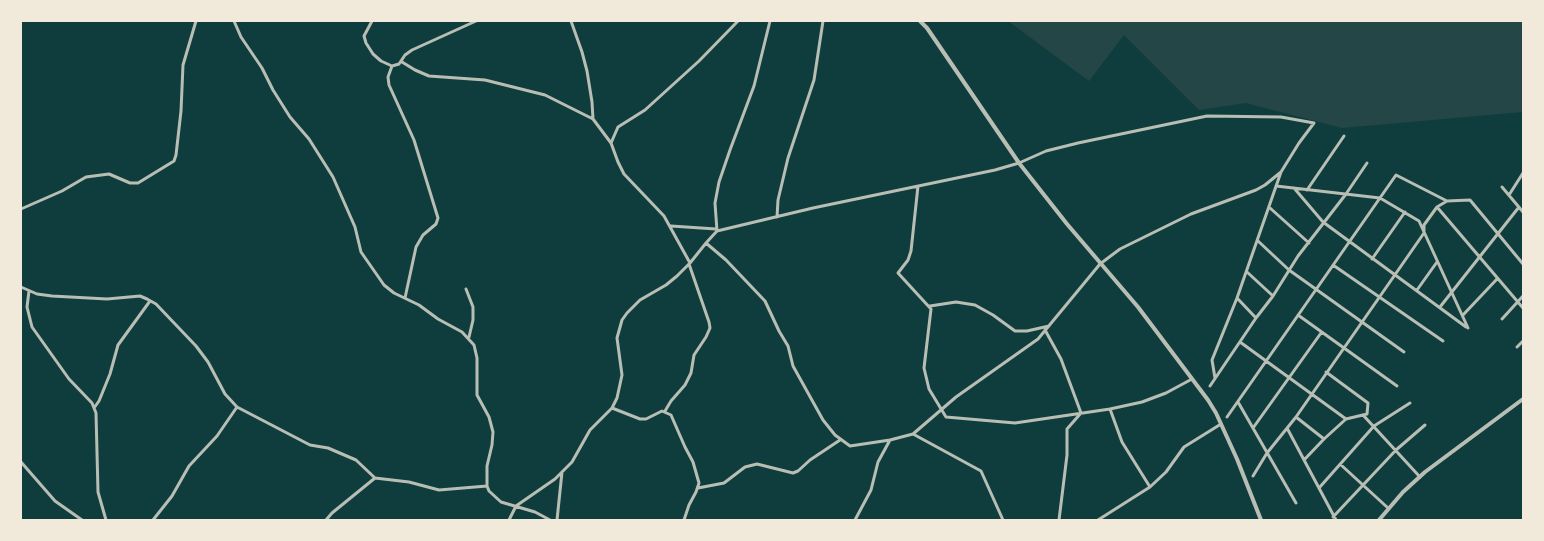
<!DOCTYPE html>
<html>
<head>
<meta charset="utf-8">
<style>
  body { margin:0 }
  #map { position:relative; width:1544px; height:541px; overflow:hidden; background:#0f3d3e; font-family:"Libre Baskerville",serif }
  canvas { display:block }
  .frame { position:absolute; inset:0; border:22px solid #f1e9da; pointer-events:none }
</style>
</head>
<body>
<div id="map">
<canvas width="1544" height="541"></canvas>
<div class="frame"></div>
</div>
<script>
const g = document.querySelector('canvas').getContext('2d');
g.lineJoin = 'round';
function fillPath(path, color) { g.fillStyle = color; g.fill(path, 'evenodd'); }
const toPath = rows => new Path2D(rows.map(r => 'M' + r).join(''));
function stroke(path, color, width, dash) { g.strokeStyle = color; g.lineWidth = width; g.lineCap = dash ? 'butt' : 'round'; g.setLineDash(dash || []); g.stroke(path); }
fillPath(toPath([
  [1008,21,1523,21,1523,112,1342,128,1246,103,1199,110,1124,35,1089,81]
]), '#244646');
stroke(toPath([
  [234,21,241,37,262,68,273,90,290,117,309,139,333,177,355,227,361,252,384,285,394,293,419,305,438,319,462,332,474,345,477,358,477,395,489,417,493,432,492,445,487,466,487,486,489,491,501,502,535,512,550,520],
  [372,21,364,36,366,43,373,54,381,61,392,66,399,64,405,55,412,50,476,21],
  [571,21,582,52,587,71,592,102,593,119,611,143,618,162,624,174,664,216,690,263],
  [402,62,415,70,429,76,485,80,545,95,593,119],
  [392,66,388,77,389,85,414,140,438,218,436,224,423,235,416,247,405,298],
  [611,143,618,127,645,110,699,61,738,21],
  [918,186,911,251,908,260,898,273,931,309,924,368,929,389,946,417,1015,423,1110,409,1142,402,1166,393,1192,379],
  [1276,186,1380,198,1419,221,1468,328],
  [1502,187,1523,212],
  [1294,188,1323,222,1466,327],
  [1307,190,1344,136],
  [1509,195,1523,173],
  [1437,207,1523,308],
  [1270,208,1309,243],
  [21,209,62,191,86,177,109,174,130,183,138,183,174,161,176,155,181,111,183,65,196,21],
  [777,217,778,200,788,158,814,80,823,21],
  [671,226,716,229],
  [717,231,715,203,719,182,730,150,754,86,770,21],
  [1258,241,1289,270,1404,352],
  [1372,259,1405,212],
  [1333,265,1443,341],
  [1247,272,1273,296],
  [21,287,37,294,52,296,107,299,140,296,147,299,156,304,196,346,208,362,225,394,237,407,217,436,189,466,172,496,153,520],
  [466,289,473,307,473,320,469,337],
  [1417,290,1437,262],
  [29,291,27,307,32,327,69,379,92,403,96,413,98,492,106,520],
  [1237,298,1256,318],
  [930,306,956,302,975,305,993,315,1015,331,1027,331,1049,326],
  [1440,307,1519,207],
  [1298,315,1397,386],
  [1463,315,1497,279],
  [1502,319,1523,296],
  [1045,330,1061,359,1081,413,1067,429,1067,455,1059,520],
  [1240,342,1346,419],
  [1517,347,1523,341],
  [1215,378,1212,360,1237,298,1281,172],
  [1210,386,1256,318,1273,296,1298,256,1346,194,1367,163],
  [1238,402,1296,503],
  [237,407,310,445,328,448,356,460,375,478],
  [94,408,99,401,110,374,118,345,150,301],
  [1110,409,1122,442,1150,487],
  [665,411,671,401,685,385,691,373,694,355,706,337,710,328,709,322,689,264],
  [1363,415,1420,477],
  [1227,417,1396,175,1447,201,1470,200,1523,264],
  [1296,417,1324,439],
  [1253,428,1321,333],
  [1287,428,1336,520],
  [913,434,981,471,1003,520],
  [1304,460,1324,439,1346,419,1367,414,1368,403,1326,372],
  [21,462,55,501,82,520],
  [1340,464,1388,508],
  [1253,476,1267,453,1296,417,1424,233,1424,225,1437,207,1447,201],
  [698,488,724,483,745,467,757,464,793,473,798,471,810,460,840,440],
  [1319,488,1374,426,1410,403],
  [1333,517,1396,450,1425,425],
  [326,520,332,513,375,478,409,482,439,490,487,486],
  [509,520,516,506,555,479,572,462,590,430,612,408],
  [557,520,562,472],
  [684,520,689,505,696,492,699,483,693,462,685,447,671,415,662,411,646,419,640,419,612,408,617,398,622,375,617,338,622,320,627,313,640,300,666,285,677,276,690,263,706,243,717,231,813,208,995,170,1019,163,1046,151,1078,143,1207,116,1281,117,1314,123,1299,143,1281,172,1265,185,1256,190,1191,214,1120,249,1100,264,1038,339,956,397,913,434,890,440,850,446,835,435,823,420,793,366,788,346,779,331,765,301,726,260,706,243],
  [855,520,871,490,878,462,890,440],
  [1098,520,1150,487,1166,472,1184,447,1221,424]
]), '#b8beb3', 3);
stroke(toPath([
  [920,21,927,28,1019,163,1067,224,1138,307,1208,400,1216,413,1237,459,1261,520],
  [1379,520,1403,492,1425,472,1523,399]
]), '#b8beb3', 4);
</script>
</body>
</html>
